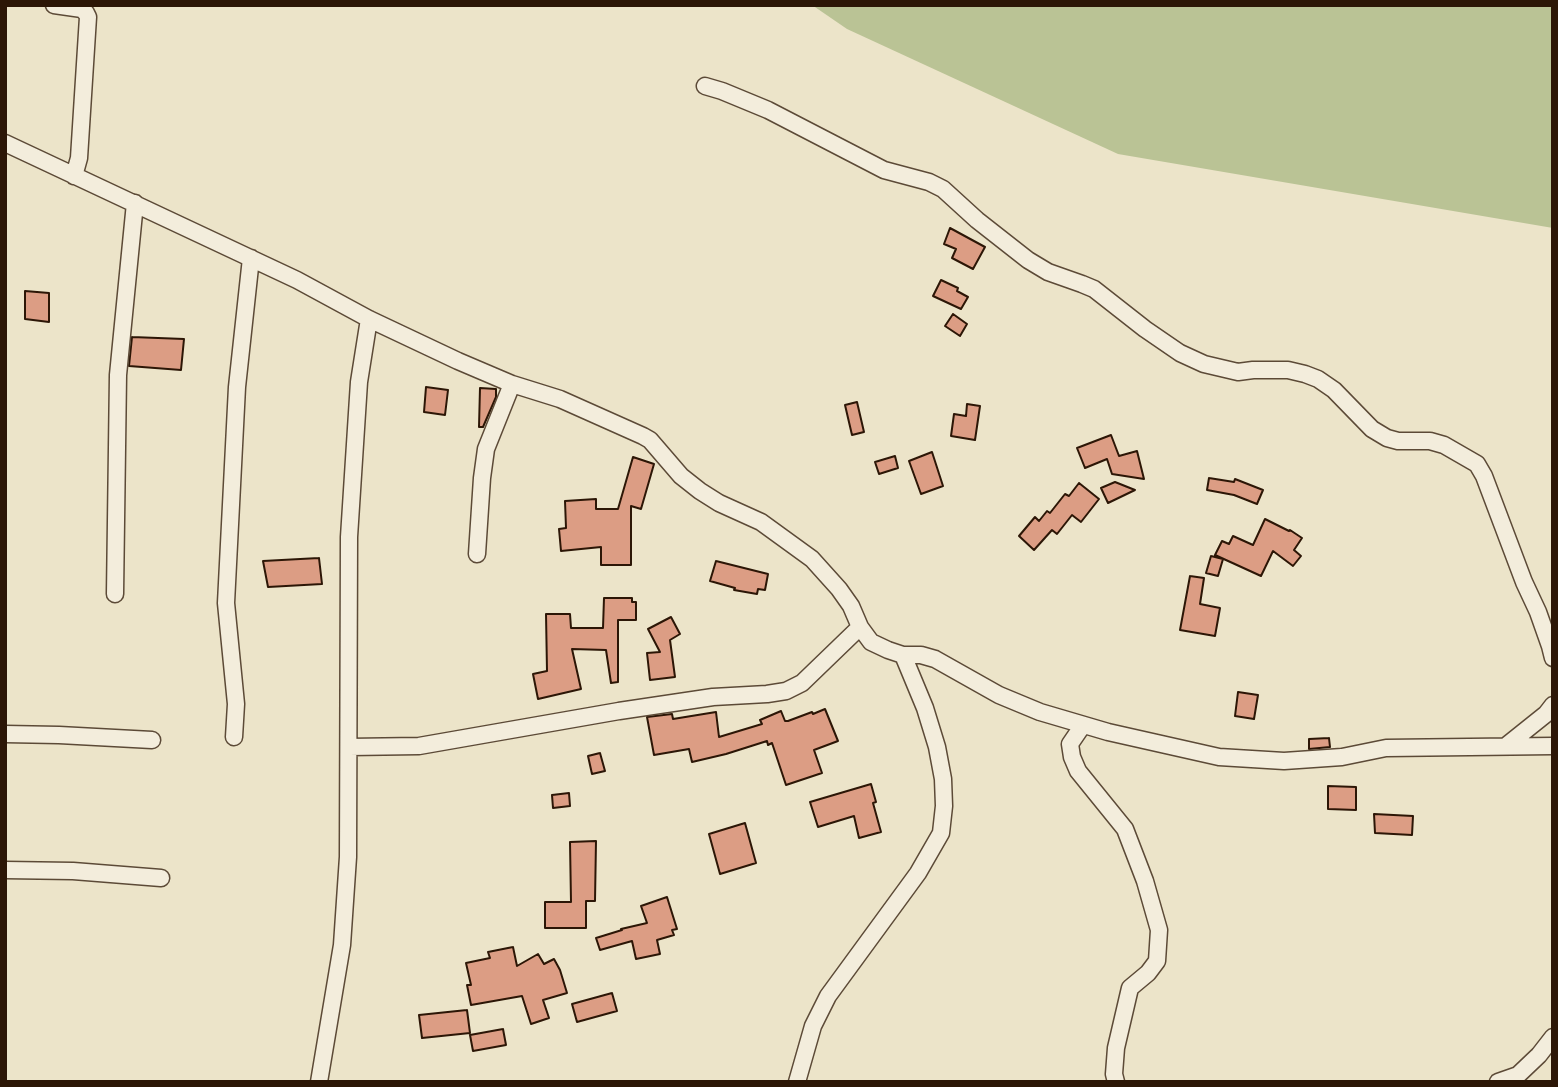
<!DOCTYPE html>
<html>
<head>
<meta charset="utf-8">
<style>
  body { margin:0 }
  #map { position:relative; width:1558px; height:1087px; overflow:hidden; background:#ece4c9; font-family:"IM FELL Double Pica",serif }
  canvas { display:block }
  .frame { position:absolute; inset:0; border:7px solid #2c1606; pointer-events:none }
</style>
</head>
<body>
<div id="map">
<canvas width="1558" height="1087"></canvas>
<div class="frame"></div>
</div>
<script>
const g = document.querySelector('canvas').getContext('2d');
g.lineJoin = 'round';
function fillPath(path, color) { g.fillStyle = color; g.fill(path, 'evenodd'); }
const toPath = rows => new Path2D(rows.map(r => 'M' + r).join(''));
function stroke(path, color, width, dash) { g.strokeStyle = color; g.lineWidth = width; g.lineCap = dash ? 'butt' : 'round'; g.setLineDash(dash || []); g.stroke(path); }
fillPath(toPath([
  [812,5,1553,5,1553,228,1118,154,847,29]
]), '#bac395');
const building = toPath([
  [950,228,985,247,973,269,952,258,956,249,944,244,950,228],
  [941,280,958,288,957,291,968,297,961,309,933,296,941,280],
  [25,291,49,293,49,322,25,319,25,291],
  [953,314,967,324,960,336,945,326,953,314],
  [132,337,184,339,181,370,129,366,132,337],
  [426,387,448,390,445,415,424,412,426,387],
  [480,388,496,389,496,397,483,427,479,427,480,388],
  [857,402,864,432,852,435,845,405,857,402],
  [967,404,980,406,975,440,951,436,954,414,966,416,967,404],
  [1111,435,1119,456,1137,451,1144,479,1112,474,1107,459,1085,468,1077,448,1111,435],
  [932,452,943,486,921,494,909,461,932,452],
  [895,456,898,468,879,474,875,462,895,456],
  [633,457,654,464,641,509,631,506,631,565,601,565,601,547,561,551,559,529,566,528,565,501,596,499,596,509,618,509,633,457],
  [1209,478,1234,482,1235,479,1263,490,1257,504,1234,495,1207,490,1209,478],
  [1115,482,1135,490,1108,503,1101,488,1115,482],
  [1079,483,1099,499,1081,522,1072,515,1057,534,1052,530,1034,550,1019,536,1035,517,1039,521,1047,511,1050,513,1065,494,1069,496,1079,483],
  [1265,519,1289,531,1290,530,1302,538,1294,550,1301,556,1293,566,1273,551,1261,576,1215,555,1222,541,1229,544,1233,536,1253,545,1265,519],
  [1211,556,1223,559,1218,576,1206,573,1211,556],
  [319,558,322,584,268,587,263,561,319,558],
  [716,561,768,574,765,590,758,589,757,594,734,590,735,588,710,581,716,561],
  [1190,576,1204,578,1200,604,1220,608,1215,636,1180,630,1190,576],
  [604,598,632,598,632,602,636,602,636,620,618,620,618,682,611,683,606,650,572,649,581,689,538,699,533,674,547,671,546,614,570,614,571,628,603,628,604,598],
  [671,617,680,634,670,640,675,677,650,680,647,653,660,652,648,629,671,617],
  [1238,692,1258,695,1254,719,1235,716,1238,692],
  [825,709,838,741,814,750,822,773,786,785,772,743,768,745,767,741,726,754,692,762,689,749,654,755,647,717,672,714,673,719,716,712,719,737,762,724,760,720,781,711,785,721,788,721,812,712,813,714,825,709],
  [1329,738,1330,747,1309,749,1309,739,1329,738],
  [600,753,605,771,592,774,588,756,600,753],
  [871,784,876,802,873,803,881,832,859,838,854,816,818,827,810,802,871,784],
  [1328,786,1356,787,1356,810,1328,809,1328,786],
  [569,793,570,806,553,808,552,795,569,793],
  [1374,814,1413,816,1412,835,1375,833,1374,814],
  [745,823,756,863,720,874,709,834,745,823],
  [596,841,595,901,586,901,586,928,545,928,545,902,571,902,570,842,596,841],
  [667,897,677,929,672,930,674,935,657,940,660,954,636,959,632,941,600,950,596,938,622,930,621,929,647,923,641,906,667,897],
  [513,947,517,966,538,954,544,964,554,959,560,970,567,993,543,1000,549,1018,531,1024,522,996,471,1005,467,985,471,985,466,963,490,958,488,952,513,947],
  [612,993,617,1011,577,1022,572,1004,612,993],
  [467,1010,470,1033,422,1038,419,1015,467,1010],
  [503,1029,506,1045,473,1051,470,1035,503,1029]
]);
fillPath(building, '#dc9d84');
stroke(building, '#2c1606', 2);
const minor = toPath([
  [54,5,82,9,86,13,88,17,79,158,74,176],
  [705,86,722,91,768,110,884,170,929,182,943,189,977,220,1028,260,1048,272,1082,284,1094,289,1145,329,1180,353,1204,364,1238,372,1253,370,1288,370,1305,374,1318,379,1334,390,1372,429,1387,438,1398,441,1430,441,1444,445,1477,464,1484,476,1524,582,1538,612,1550,646,1553,658],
  [5,143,297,280,369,319,458,361,512,384,560,399,643,436,650,440,681,476,700,491,719,503,761,522,812,559,839,589,851,606,860,627,871,642,888,650,903,655,925,708,937,747,943,779,944,806,941,833,918,873,828,996,813,1026,797,1082],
  [477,554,482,478,486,449,512,384],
  [115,594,118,375,135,203],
  [903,655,921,655,935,659,999,695,1040,712,1108,732,1219,757,1284,761,1342,757,1386,748,1553,746],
  [1083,725,1070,744,1072,757,1078,771,1125,829,1145,881,1159,930,1157,961,1148,973,1130,988,1116,1048,1114,1074,1116,1082],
  [5,734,59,735,152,740],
  [234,737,236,704,226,603,237,387,251,258],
  [1506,746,1546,714,1553,705],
  [349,747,419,746,619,711,713,697,767,694,786,691,802,683,860,627],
  [5,870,73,871,161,878],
  [319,1082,342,945,348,857,349,537,359,382,369,319],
  [1498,1082,1518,1075,1539,1055,1553,1037]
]);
stroke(minor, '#5c4a37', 19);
stroke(minor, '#f3eddc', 16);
</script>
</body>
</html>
